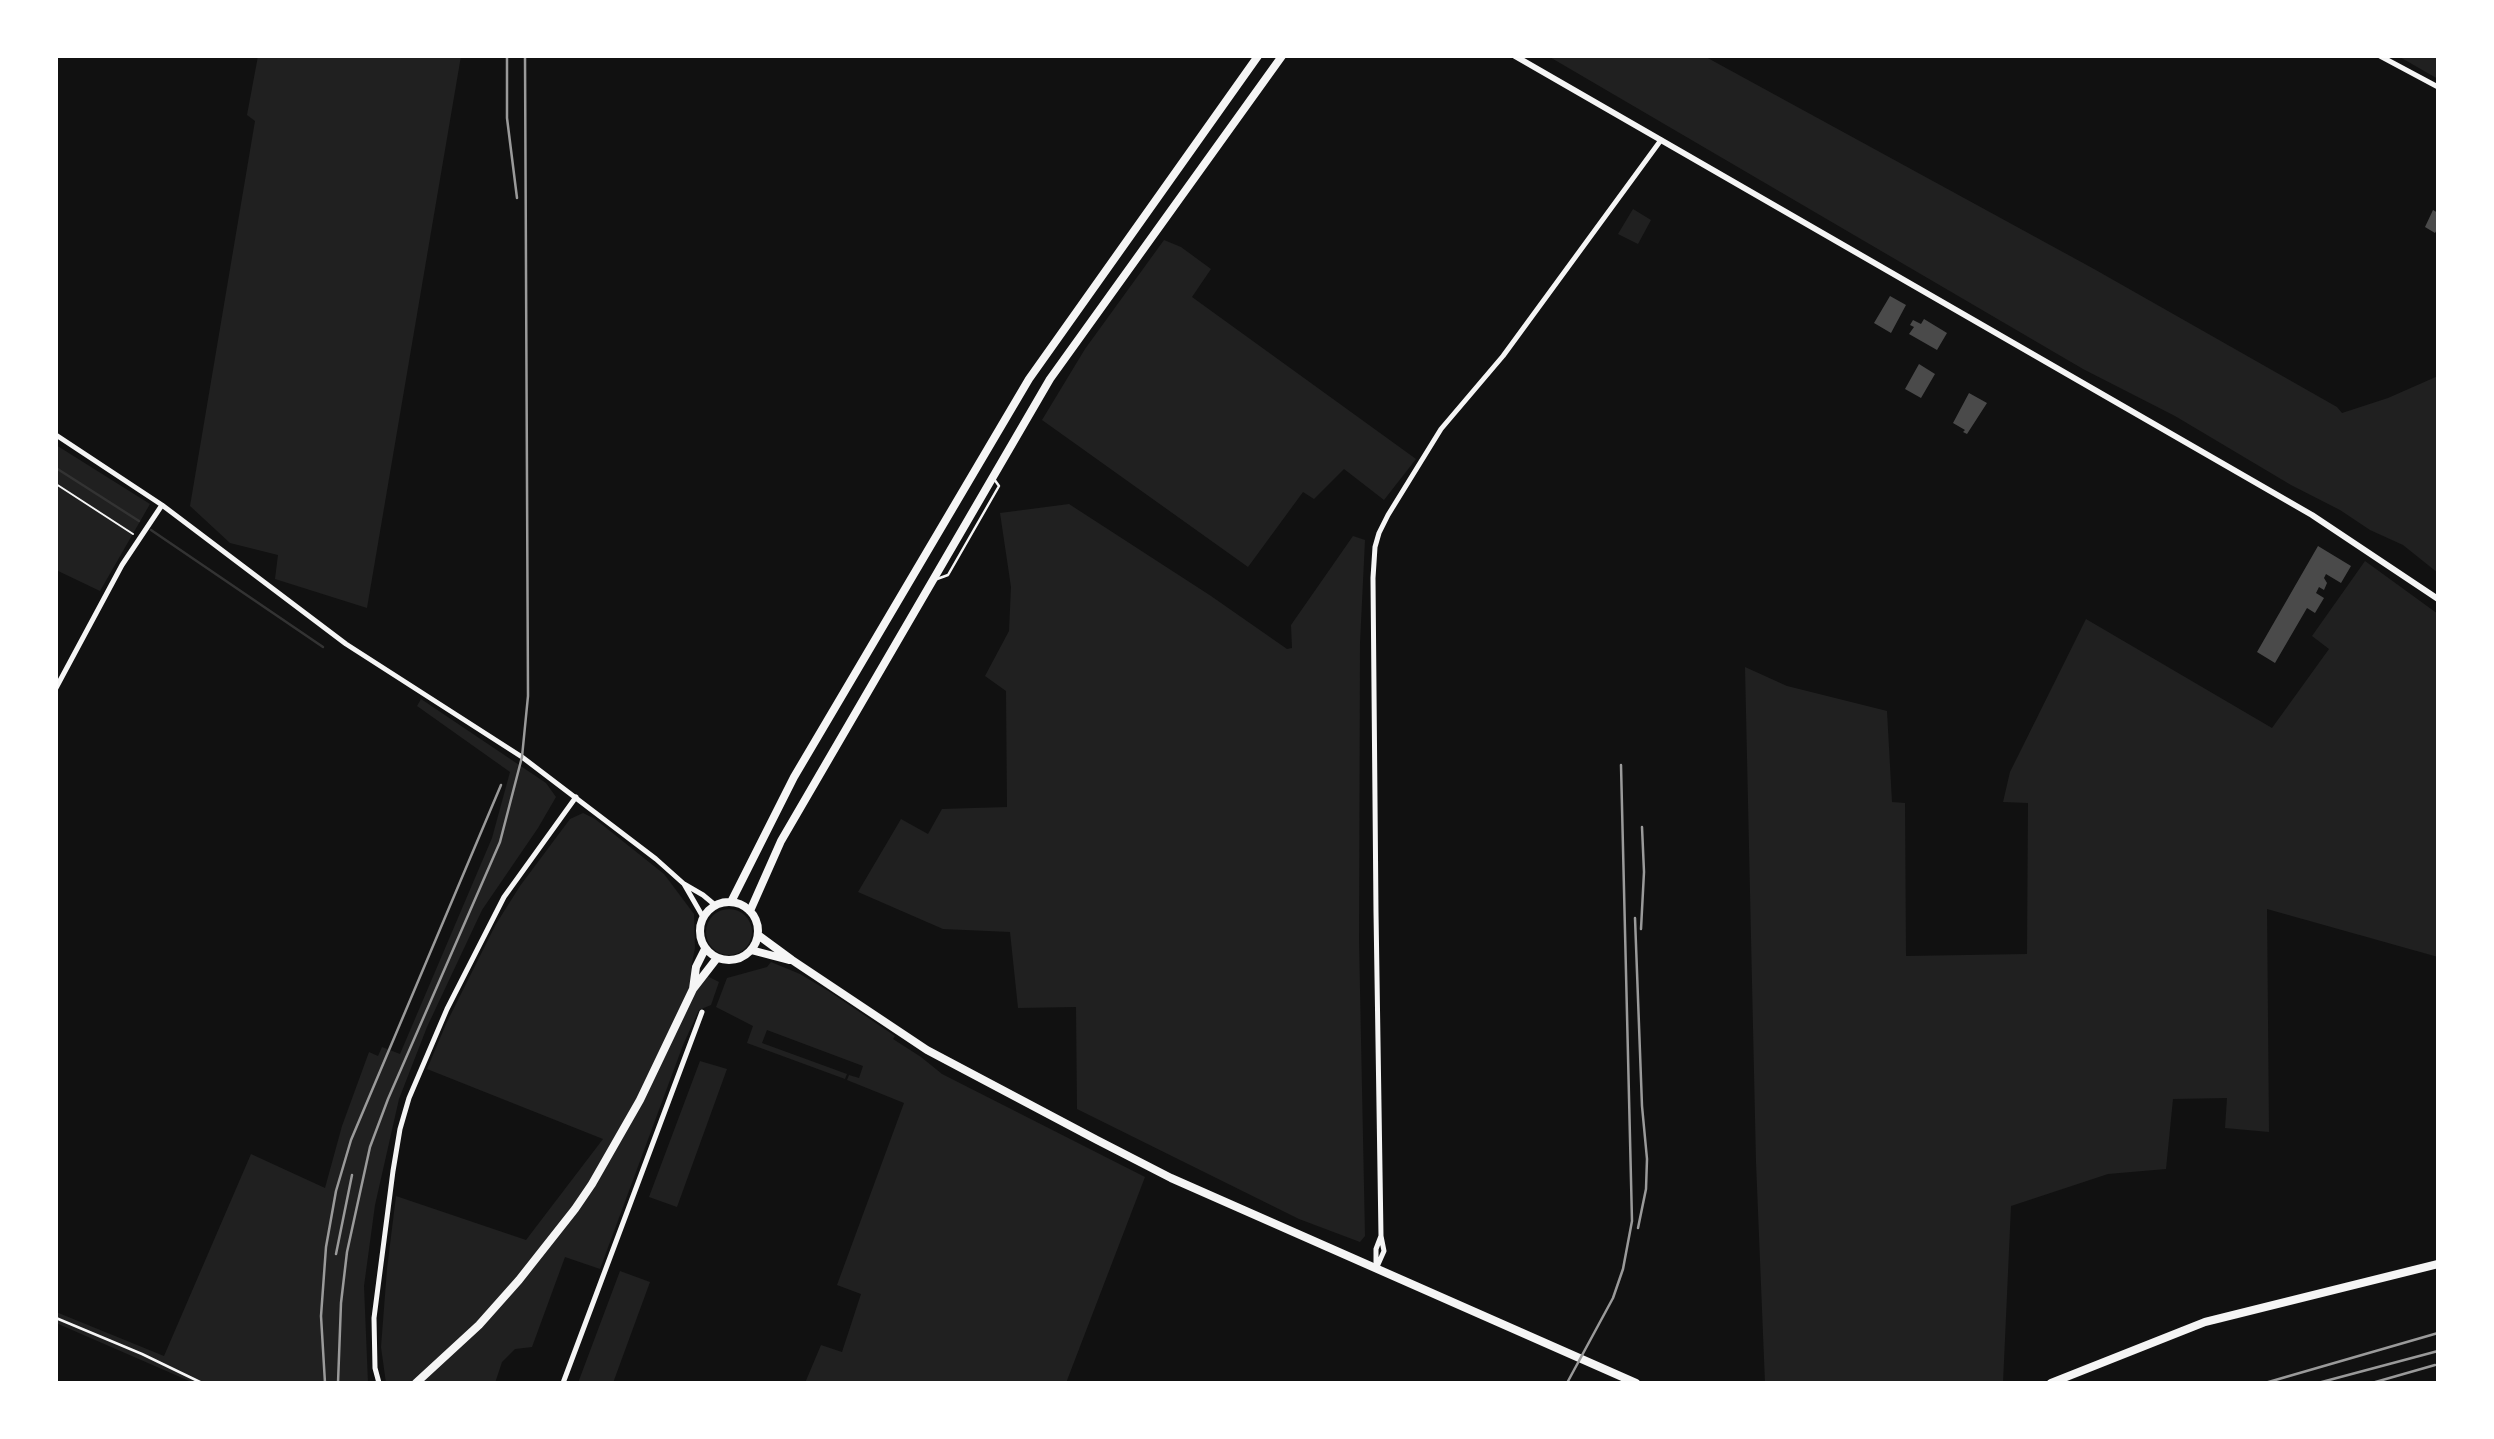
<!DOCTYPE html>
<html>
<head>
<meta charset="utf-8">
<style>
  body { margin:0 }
  #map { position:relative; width:2494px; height:1439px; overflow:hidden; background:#111; font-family:Signika,sans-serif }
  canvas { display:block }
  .frame { position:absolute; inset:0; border:58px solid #fff; pointer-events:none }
</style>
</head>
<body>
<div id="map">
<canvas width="2494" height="1439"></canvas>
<div class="frame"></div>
</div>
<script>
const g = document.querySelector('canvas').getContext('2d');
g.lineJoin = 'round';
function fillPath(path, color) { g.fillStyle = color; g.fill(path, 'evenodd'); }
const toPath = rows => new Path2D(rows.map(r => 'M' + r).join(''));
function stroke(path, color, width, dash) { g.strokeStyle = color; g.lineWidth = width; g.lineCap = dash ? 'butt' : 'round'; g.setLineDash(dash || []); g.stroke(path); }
fillPath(toPath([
  [258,56,461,56,367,608,275,579,278,555,230,543,190,506,255,121,247,115],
  [1548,56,1704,56,2094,269,2337,407,2342,413,2388,398,2438,376,2438,573,2403,545,2370,530,2340,510,2291,485,2175,416,2083,369],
  [2398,56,2438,56,2438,79],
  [1633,209,1651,220,1638,244,1618,234],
  [1164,240,1181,247,1211,269,1192,297,1416,459,1384,500,1344,469,1314,499,1303,492,1248,567,1042,420,1085,349],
  [56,445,150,504,100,591,56,570],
  [1069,504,1211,596,1287,649,1292,648,1291,625,1353,536,1365,540,1360,643,1359,940,1365,1236,1360,1242,1299,1219,1077,1109,1076,1007,1018,1008,1010,932,943,929,858,892,901,819,928,834,942,809,1007,807,1006,691,985,676,1009,631,1011,587,1000,513],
  [2365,561,2438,614,2438,957,2267,909,2269,1132,2225,1128,2227,1098,2173,1099,2166,1169,2108,1174,2011,1206,2003,1383,1765,1383,1756,1162,1745,667,1787,686,1887,711,1892,802,1905,803,1906,956,2027,954,2028,803,2003,802,2010,772,2086,619,2272,728,2329,649,2312,636],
  [421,699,546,783,556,797,538,828,482,910,427,1027,399,1099,375,1205,364,1286,368,1383,194,1383,56,1323,56,1312,164,1356,251,1154,325,1188,342,1126,369,1052,378,1056,382,1047,400,1054,492,838,510,772,417,706],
  [583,813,595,819,664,874,694,914,695,948,691,968,719,982,711,1005,699,1010,683,1045,600,1269,565,1257,532,1347,515,1349,502,1362,495,1383,386,1383,381,1347,387,1269,396,1196,526,1240,603,1139,427,1069,446,1024,496,924,520,886,570,819],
  '706 932a23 23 0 1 1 46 0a23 23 0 1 1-46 0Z',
  [771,962,800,974,830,992,895,1036,893,1039,921,1057,942,1074,1145,1177,1066,1383,805,1383,821,1345,842,1352,861,1294,837,1285,904,1103,847,1080,849,1075,859,1078,863,1066,767,1030,762,1043,847,1074,845,1079,747,1043,753,1026,716,1007,727,978,767,967],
  [700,1061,727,1069,677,1207,649,1197],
  [620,1271,650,1282,613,1383,578,1383]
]), '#202020');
stroke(toPath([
  [56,468,139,521],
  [151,530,323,647]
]), '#333', 2.5);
fillPath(toPath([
  [2433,210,2438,213,2438,228,2435,233,2425,227],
  [1890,296,1906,305,1891,333,1874,323],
  [1924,319,1947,333,1937,350,1909,334,1914,327,1910,325,1913,320,1921,324],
  [1919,364,1935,374,1921,398,1905,389],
  [1969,393,1987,403,1967,434,1963,432,1965,430,1953,423],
  [2318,546,2351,566,2341,583,2326,574,2324,578,2327,583,2324,590,2319,587,2316,593,2324,598,2315,613,2307,608,2275,663,2257,652]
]), '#4a4a4a');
stroke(toPath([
  [56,484,133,534]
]), '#f5f5f5', 2);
stroke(toPath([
  [937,579,948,575,999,486,994,479],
  [56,1318,142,1354,202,1383]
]), '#f5f5f5', 2.5);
stroke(toPath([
  [2380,56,2438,87],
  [56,435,162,505,346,644,522,757,656,859,684,884,703,895,715,905],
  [56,688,122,565,162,505],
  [684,884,703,917],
  [1376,1267,1376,1249,1381,1236],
  [1376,1269,1384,1251,1381,1236,1376,912,1373,578,1375,547,1379,533,1388,515,1441,429,1503,356,1661,140],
  [379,1383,375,1368,374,1318,393,1171,400,1129,409,1098,447,1009,504,897,576,797],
  [563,1383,702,1012]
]), '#f5f5f5', 5);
stroke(toPath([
  [1515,56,2312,515,2438,599]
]), '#f5f5f5', 6);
stroke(toPath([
  '700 931a29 29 0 1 1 58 0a29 29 0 1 1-58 0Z',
  [731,902,794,777,1029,379,1258,56],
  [750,911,781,841,1050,379,1282,56],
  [758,935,792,960,927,1050,1097,1140,1171,1178,1636,1383],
  [751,950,789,960],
  [693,989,696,967,705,949],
  [416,1383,479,1325,519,1280,575,1209,592,1184,640,1100,693,989,717,958],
  [2051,1383,2205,1322,2438,1264]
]), '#f5f5f5', 8);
stroke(toPath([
  [507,56,507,118,517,198],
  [1635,918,1642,1106,1647,1159,1646,1189,1638,1228],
  [1641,929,1644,872,1642,827],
  [336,1254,352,1175],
  [325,1383,321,1316,326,1247,336,1191,351,1140,501,785],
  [338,1383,341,1303,347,1252,370,1147,388,1099,500,842,522,757,528,696,525,56],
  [1567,1383,1613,1298,1623,1269,1632,1221,1621,765],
  [2265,1383,2438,1333],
  [2318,1383,2438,1351],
  [2372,1383,2435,1365]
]), '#9a9a9a', 2.5);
</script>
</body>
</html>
